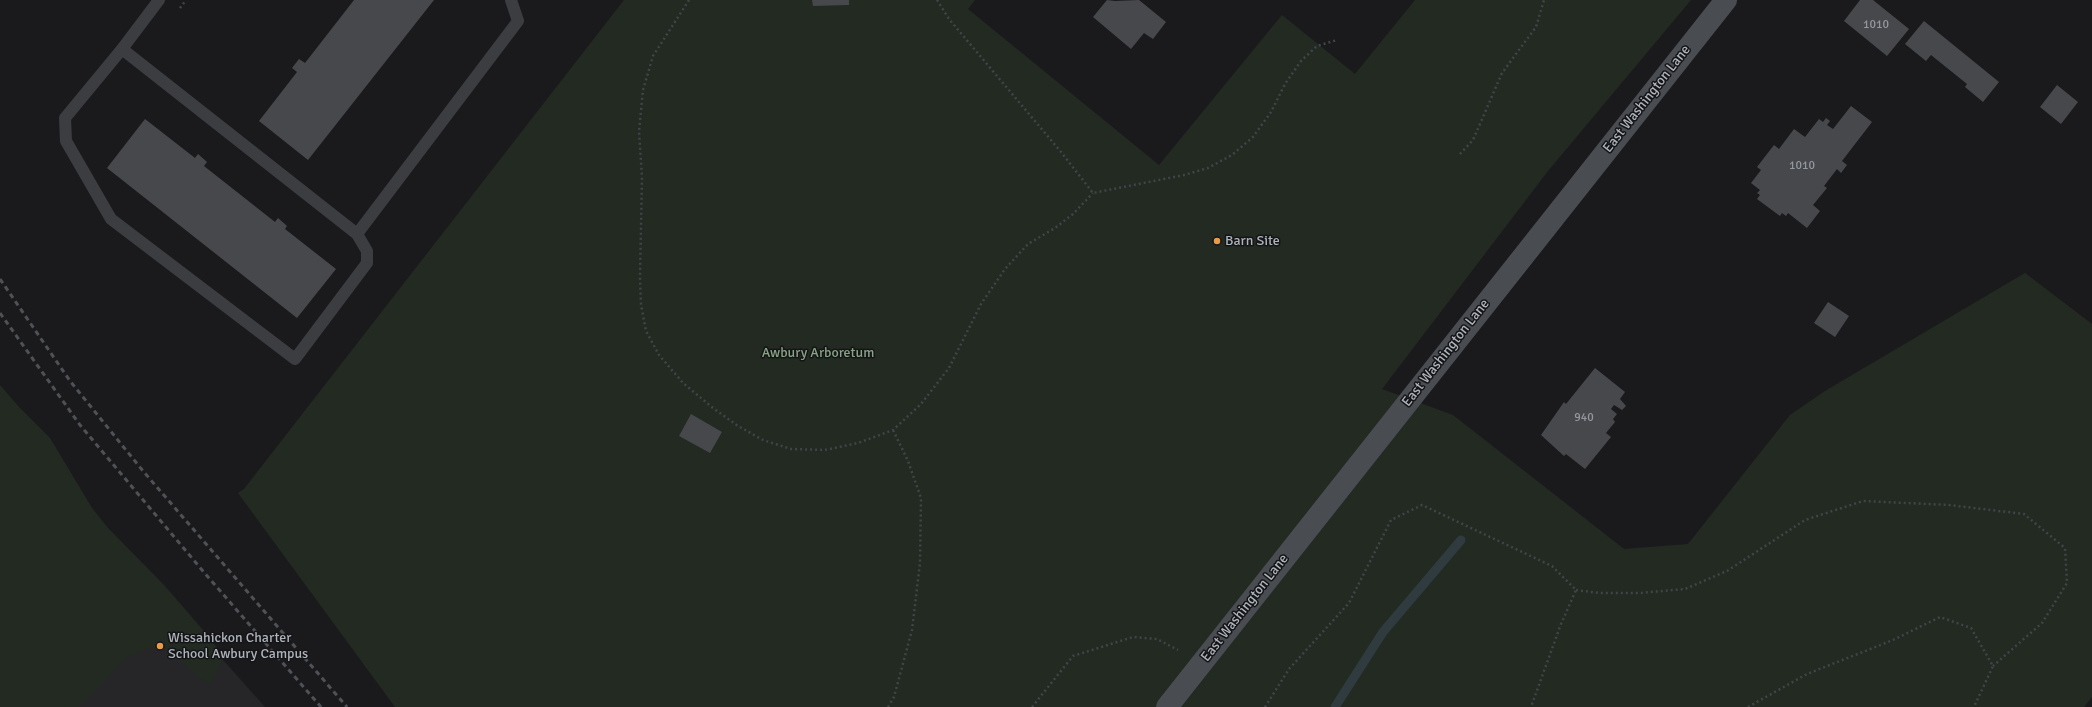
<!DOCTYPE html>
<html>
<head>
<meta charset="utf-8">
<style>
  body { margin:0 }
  canvas { display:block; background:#1a1a1c }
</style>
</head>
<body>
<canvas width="2092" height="707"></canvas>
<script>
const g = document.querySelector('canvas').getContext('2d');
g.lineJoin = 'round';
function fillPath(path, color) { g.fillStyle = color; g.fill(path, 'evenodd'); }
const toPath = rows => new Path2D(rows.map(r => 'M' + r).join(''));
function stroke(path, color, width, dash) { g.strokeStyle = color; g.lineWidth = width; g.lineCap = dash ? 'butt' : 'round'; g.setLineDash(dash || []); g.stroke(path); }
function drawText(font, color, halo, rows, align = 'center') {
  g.font = font + ' Signika,sans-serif'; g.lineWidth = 3; g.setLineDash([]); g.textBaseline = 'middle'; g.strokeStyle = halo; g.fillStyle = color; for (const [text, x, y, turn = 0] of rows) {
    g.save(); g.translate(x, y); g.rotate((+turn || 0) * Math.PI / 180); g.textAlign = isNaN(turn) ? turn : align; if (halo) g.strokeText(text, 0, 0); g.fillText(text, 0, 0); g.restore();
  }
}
fillPath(toPath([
  [156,585,265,707,64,707]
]), '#262629');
fillPath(toPath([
  [624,0,975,0,968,9,1159,165,1282,15,1355,74,1415,0,1691,0,1548,171,1382,389,1453,415,1624,549,1688,544,1790,415,1825,391,2025,273,2092,324,2092,697,2084,707,395,707,238,493,244,489],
  [0,385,19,407,50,438,92,508,108,528,164,585,210,638,217,648,222,661,211,684,200,678,172,653,162,648,153,647,127,657,79,707,0,707]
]), '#222a22');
stroke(toPath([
  [1335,707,1383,632,1461,540]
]), '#303b40', 9);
fillPath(toPath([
  [354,0,434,0,308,160,259,121,297,72,292,68,299,59,305,63],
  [812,0,849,0,849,5,813,6],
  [1107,0,1115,1,1139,0,1166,22,1153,39,1144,33,1131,49,1093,17],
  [1860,0,1873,0,1909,29,1887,56,1844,21],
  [1924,21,1999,82,1983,102,1965,87,1967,84,1931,55,1926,61,1905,44],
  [2057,85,2078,102,2061,124,2040,107],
  [1851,106,1872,122,1842,161,1847,165,1841,173,1837,169,1824,186,1827,188,1813,205,1820,211,1807,228,1788,213,1786,216,1782,213,1780,216,1757,199,1760,195,1757,193,1760,190,1751,183,1761,170,1757,167,1774,145,1779,149,1794,129,1805,137,1819,119,1823,122,1826,118,1830,121,1827,125,1833,129],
  [145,119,195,158,198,154,207,162,204,166,275,222,278,218,287,226,285,229,336,269,297,318,107,168],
  [1828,302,1849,316,1835,337,1814,323],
  [1595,368,1625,392,1620,399,1626,406,1622,410,1614,405,1611,409,1617,414,1613,419,1615,422,1606,433,1611,437,1585,469,1566,454,1564,456,1541,435,1564,402,1566,404],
  [691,414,722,432,710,453,679,436]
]), '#47484c');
stroke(toPath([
  [689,0,653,56,643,90,639,131,642,177,640,277,641,305,646,331,659,355,683,383,713,408,738,426,763,440,791,449,825,450,858,443,893,430,921,404,949,368,981,304,1005,269,1028,244,1055,228,1073,214,1093,193],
  [937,0,949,19,1061,152,1093,193,1184,175,1208,168,1232,155,1253,137,1271,112,1285,84,1301,61,1317,46,1337,40],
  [180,8,186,0],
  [1460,154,1473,140,1502,73,1536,27,1544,0],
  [1576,590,1599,593,1640,593,1685,589,1727,571,1805,520,1863,501,1949,505,2024,514,2065,548,2067,583,2042,623,1993,666],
  [888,707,894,697,912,630,920,563,921,498,908,461,893,430],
  [1032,707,1073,656,1133,637,1157,639,1178,650],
  [1265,707,1289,669,1349,603,1391,520,1422,505,1552,566,1576,590,1561,624,1531,707],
  [1748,707,1807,674,1893,640,1940,617,1971,628,1993,666,1974,707]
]), '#414448', 2.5, [2, 3]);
stroke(toPath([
  [122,49,357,234,367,251,367,263,295,359,111,219,66,141,65,118,122,49],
  [122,49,159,0],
  [357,234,518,21,511,0]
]), '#3b3d41', 12);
stroke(toPath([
  [1167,707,1726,0]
]), '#494c51', 22);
stroke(toPath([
  [0,279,70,381,143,471,347,707],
  [0,313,80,425,202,570,321,707]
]), '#4e5156', 3, [5, 4]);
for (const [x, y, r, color] of [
  [1217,241,4,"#e99c45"],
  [160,646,4,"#e99c45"]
]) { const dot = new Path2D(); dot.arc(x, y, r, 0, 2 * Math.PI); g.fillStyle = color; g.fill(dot); stroke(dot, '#151517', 1.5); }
drawText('12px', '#94989f', null, [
  ["1010",1876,25],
  ["1010",1802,166],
  ["940",1584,418]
]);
drawText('14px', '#adb3bb', '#151517', [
  ["East Washington Lane",1647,99,-52],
  ["East Washington Lane",1446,353,-52],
  ["East Washington Lane",1245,608,-52]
]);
drawText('14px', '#adb3bb', '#151517', [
  ["Barn Site",1225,241],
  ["Wissahickon Charter",168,638],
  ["School Awbury Campus",168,654]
], 'left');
drawText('14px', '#88a486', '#151517', [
  ["Awbury Arboretum",818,353]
]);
</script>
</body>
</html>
